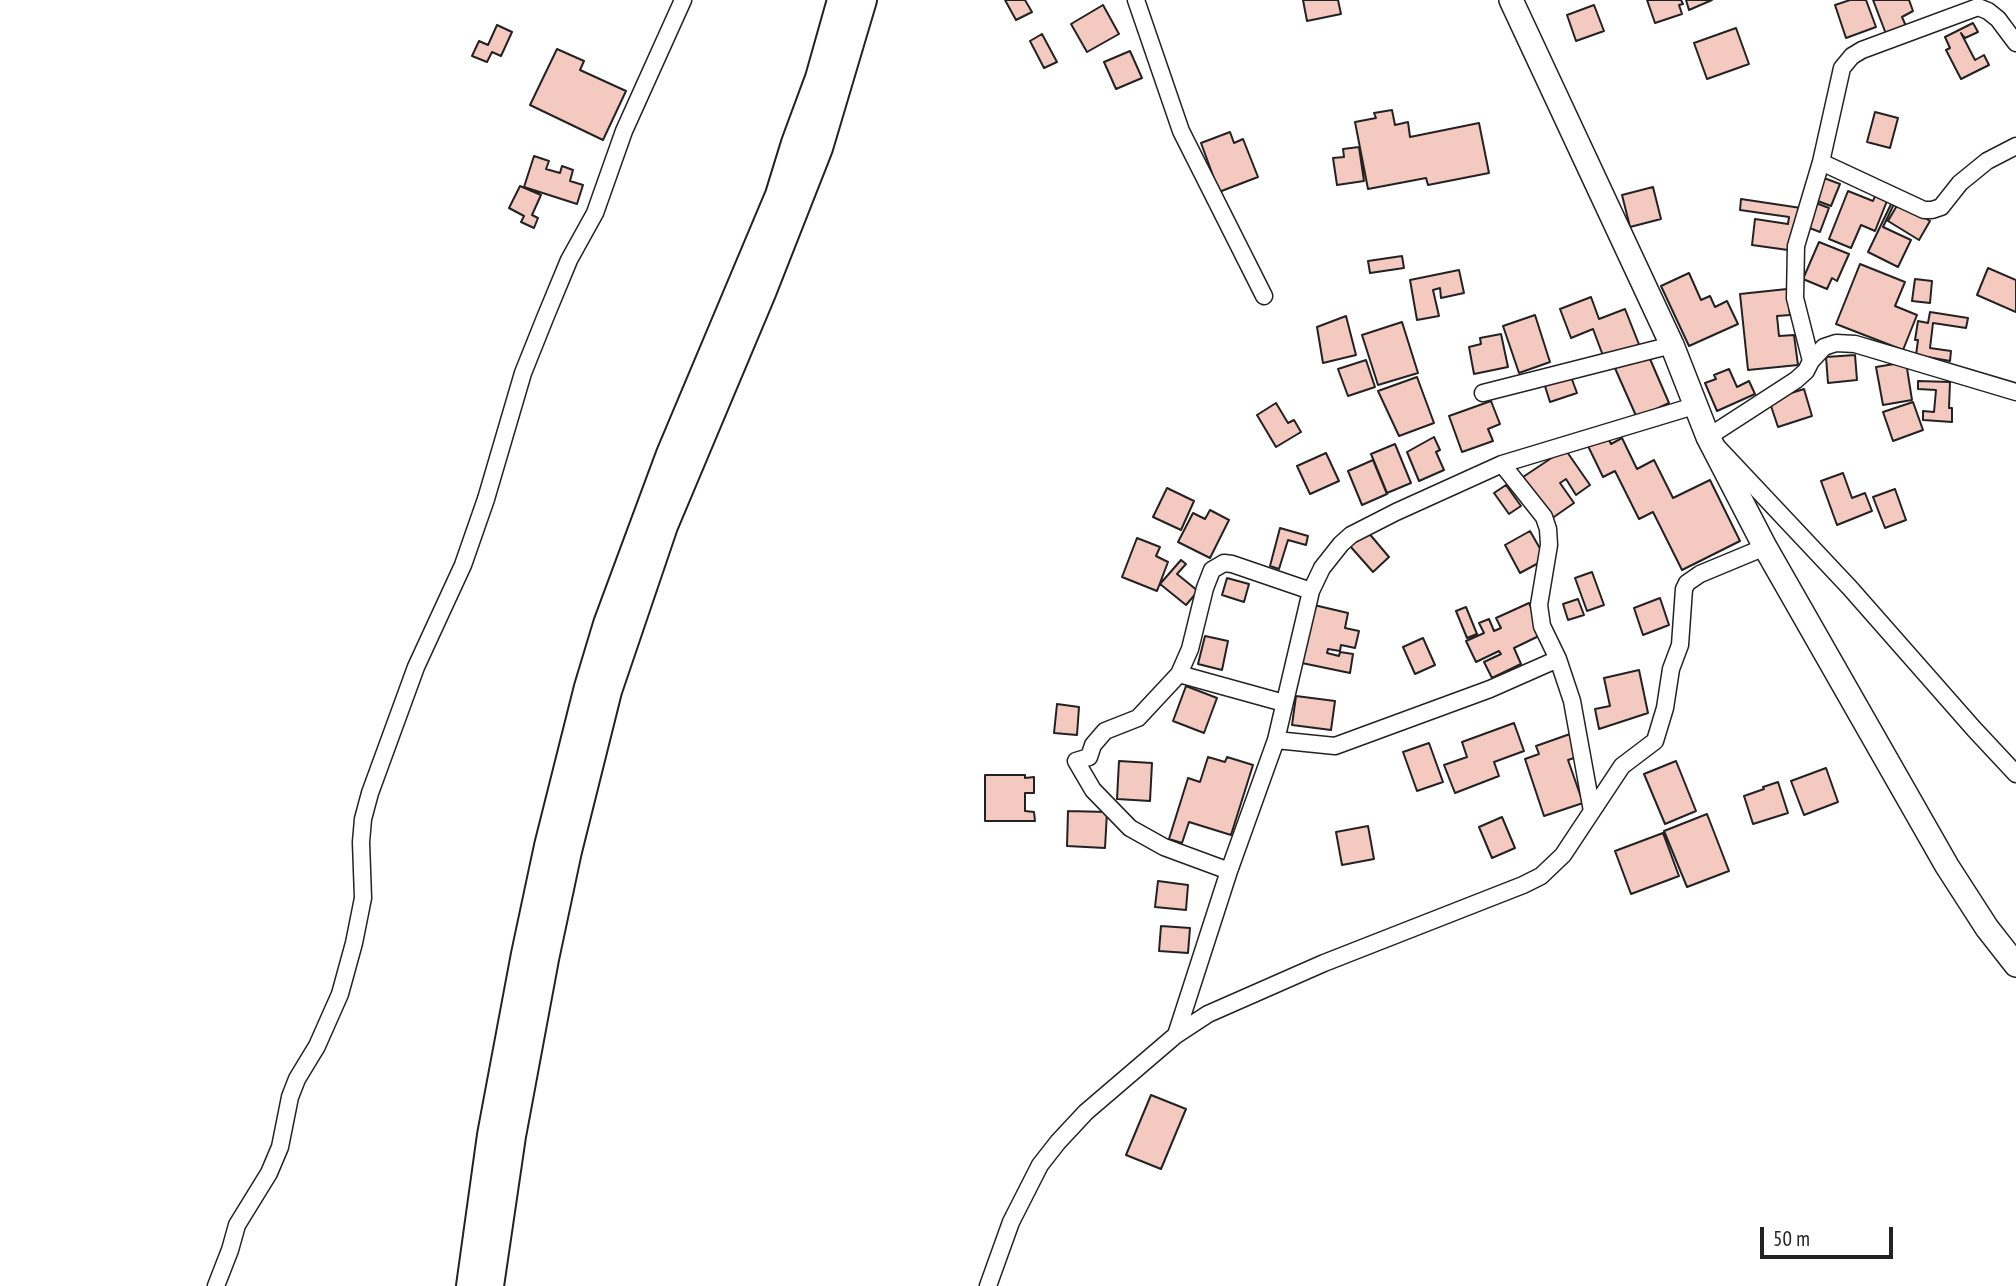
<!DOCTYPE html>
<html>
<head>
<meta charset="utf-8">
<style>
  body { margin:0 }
  #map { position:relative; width:2016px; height:1286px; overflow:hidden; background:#fff; font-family:"PT Sans Narrow",sans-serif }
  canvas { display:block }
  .scale { position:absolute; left:1760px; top:1227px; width:133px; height:32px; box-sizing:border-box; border:4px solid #222; border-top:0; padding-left:9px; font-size:21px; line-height:24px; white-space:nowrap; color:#222; -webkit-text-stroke:5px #fff; paint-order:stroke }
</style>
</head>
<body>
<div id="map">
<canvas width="2016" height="1286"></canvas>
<div class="scale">50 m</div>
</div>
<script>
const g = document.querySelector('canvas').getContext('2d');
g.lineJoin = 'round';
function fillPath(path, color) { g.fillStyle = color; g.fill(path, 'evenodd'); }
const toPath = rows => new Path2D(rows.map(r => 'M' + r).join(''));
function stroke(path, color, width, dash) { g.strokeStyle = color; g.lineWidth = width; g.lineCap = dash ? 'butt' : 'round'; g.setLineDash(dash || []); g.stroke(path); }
const building = toPath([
  [1005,0,1025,0,1032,12,1016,20,1005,0],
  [1303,0,1338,0,1341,14,1307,21,1303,0],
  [1647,0,1681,0,1683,4,1679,5,1682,14,1655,23,1647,0],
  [1686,0,1712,0,1689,10,1686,0],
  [1850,0,1866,0,1876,27,1846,38,1835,5,1850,0],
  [1873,0,1909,0,1913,11,1902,17,1906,26,1886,34,1873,0],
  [1103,5,1119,34,1087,52,1071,24,1103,5],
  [1594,5,1604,31,1576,41,1567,15,1594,5],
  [1973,23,1978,32,1965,38,1961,33,1975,60,1984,55,1989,65,1961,79,1946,50,1950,48,1945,37,1973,23],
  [497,25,512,32,501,56,492,52,487,62,472,56,479,41,488,45,497,25],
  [1736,28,1749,64,1707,79,1694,43,1736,28],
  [1042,34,1057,62,1044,68,1030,41,1042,34],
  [557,49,584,61,580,70,626,91,603,140,530,105,557,49],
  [1130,51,1142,78,1116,89,1104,62,1130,51],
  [1392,110,1395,125,1408,122,1410,137,1479,123,1489,173,1428,185,1426,178,1368,189,1355,122,1376,118,1374,113,1392,110],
  [1875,112,1898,118,1890,148,1867,142,1875,112],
  [1230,132,1234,143,1243,139,1258,177,1219,192,1201,143,1230,132],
  [1359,147,1364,181,1337,185,1333,158,1344,157,1343,149,1359,147],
  [534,156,549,161,546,169,560,173,562,166,573,170,570,181,583,185,577,204,524,187,534,156],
  [1824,178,1840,184,1831,206,1815,200,1824,178],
  [520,186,541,195,532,215,538,218,534,228,521,222,524,216,509,208,520,186],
  [1653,187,1661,219,1630,227,1622,195,1653,187],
  [1848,191,1873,201,1875,196,1887,201,1875,231,1861,225,1851,248,1829,239,1848,191],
  [1741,199,1801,208,1795,251,1752,245,1755,219,1788,224,1789,217,1740,210,1741,199],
  [1892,202,1894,204,1883,227,1911,240,1898,267,1868,252,1892,202],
  [1899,202,1930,221,1919,240,1888,221,1899,202],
  [1816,203,1829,208,1820,232,1807,227,1816,203],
  [1819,242,1849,254,1837,281,1832,278,1827,289,1803,279,1819,242],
  [1402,256,1404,268,1370,273,1368,261,1402,256],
  [1860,264,1905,282,1895,306,1917,315,1903,350,1836,324,1860,264],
  [1988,268,2016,280,2016,312,1977,295,1988,268],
  [1459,270,1464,293,1441,298,1440,288,1433,290,1439,316,1417,320,1410,280,1459,270],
  [1689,273,1701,300,1710,296,1715,307,1727,301,1738,324,1689,346,1661,286,1689,273],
  [1915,279,1932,281,1930,303,1912,301,1915,279],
  [1787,289,1790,315,1777,316,1779,336,1794,335,1798,365,1748,370,1740,294,1787,289],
  [1591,297,1599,319,1625,309,1640,347,1605,361,1593,329,1571,338,1560,309,1591,297],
  [1930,312,1968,318,1966,328,1933,323,1930,348,1951,351,1950,361,1916,355,1918,340,1915,340,1918,321,1928,323,1930,312],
  [1535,315,1550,362,1519,373,1503,326,1535,315],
  [1346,316,1356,355,1323,363,1317,327,1346,316],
  [1402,322,1418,373,1378,385,1362,335,1402,322],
  [1501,334,1508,367,1474,374,1469,347,1481,344,1480,338,1501,334],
  [1647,352,1669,403,1637,418,1614,366,1647,352],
  [1855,355,1857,380,1828,383,1826,357,1855,355],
  [1366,360,1375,387,1348,396,1338,369,1366,360],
  [1906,362,1912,400,1883,405,1876,367,1906,362],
  [1729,369,1737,387,1749,381,1755,394,1717,411,1705,383,1716,379,1714,375,1729,369],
  [1570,374,1577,393,1550,402,1544,383,1570,374],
  [1417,377,1434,423,1399,436,1378,391,1417,377],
  [1918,381,1950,382,1949,408,1952,408,1952,422,1923,420,1923,411,1934,412,1936,390,1918,389,1918,381],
  [1804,389,1812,416,1778,427,1769,400,1804,389],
  [1491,401,1500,424,1488,429,1493,441,1462,452,1449,416,1491,401],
  [1913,402,1923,430,1893,441,1883,412,1913,402],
  [1276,403,1288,423,1294,420,1301,432,1276,447,1257,415,1276,403],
  [1607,436,1611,444,1622,438,1637,469,1654,460,1673,498,1710,480,1740,541,1682,570,1653,512,1639,519,1615,471,1603,477,1588,446,1607,436],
  [1434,437,1440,450,1436,452,1444,470,1419,481,1407,452,1434,437],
  [1395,444,1411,483,1387,493,1371,454,1395,444],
  [1565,449,1590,485,1576,495,1566,479,1560,483,1574,503,1551,519,1523,477,1565,449],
  [1326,453,1339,481,1310,494,1297,466,1326,453],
  [1373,460,1387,494,1362,505,1348,471,1373,460],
  [1843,473,1852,498,1865,493,1872,511,1837,525,1821,481,1843,473],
  [1506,485,1521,506,1509,514,1494,493,1506,485],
  [1167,488,1194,501,1181,530,1153,517,1167,488],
  [1895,489,1906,520,1885,528,1873,497,1895,489],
  [1210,510,1229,520,1210,558,1178,542,1193,513,1205,519,1210,510],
  [1280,528,1308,536,1306,545,1288,540,1279,569,1270,566,1280,528],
  [1367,531,1389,557,1373,572,1350,546,1367,531],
  [1530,531,1546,559,1520,573,1505,545,1530,531],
  [1137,538,1160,547,1156,556,1168,562,1157,591,1122,577,1137,538],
  [1181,560,1186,564,1177,574,1198,591,1186,605,1160,584,1181,560],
  [1592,572,1604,605,1587,611,1575,578,1592,572],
  [1227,578,1249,584,1244,602,1222,595,1227,578],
  [1660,598,1669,625,1643,635,1634,608,1660,598],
  [1578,599,1584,615,1568,620,1563,604,1578,599],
  [1529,603,1543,634,1514,648,1521,664,1492,678,1484,662,1501,654,1499,651,1476,662,1466,641,1484,633,1479,623,1489,619,1494,631,1501,628,1496,618,1529,603],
  [1314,605,1348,613,1345,628,1359,631,1355,648,1341,645,1340,651,1328,649,1327,653,1339,656,1340,652,1353,654,1350,673,1297,662,1314,605],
  [1466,607,1477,634,1467,638,1456,611,1466,607],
  [1205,636,1228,641,1222,670,1198,664,1205,636],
  [1423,638,1435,665,1415,674,1403,647,1423,638],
  [1639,670,1648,713,1599,729,1595,709,1610,706,1604,678,1639,670],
  [1186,686,1217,698,1204,733,1173,721,1186,686],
  [1296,696,1335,701,1331,730,1292,725,1296,696],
  [1057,704,1079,707,1077,735,1054,733,1057,704],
  [1514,723,1524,751,1494,762,1499,776,1455,793,1444,765,1467,757,1462,742,1514,723],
  [1570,734,1577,757,1568,760,1583,803,1544,816,1525,759,1539,754,1536,746,1570,734],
  [1429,743,1443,782,1417,791,1403,752,1429,743],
  [1208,757,1225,762,1227,757,1253,765,1231,835,1189,822,1182,843,1169,839,1188,778,1200,782,1208,757],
  [1119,761,1152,763,1150,801,1117,799,1119,761],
  [1676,761,1696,811,1665,824,1644,774,1676,761],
  [1826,768,1838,802,1804,815,1791,781,1826,768],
  [985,775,1025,775,1025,778,1034,777,1034,793,1025,793,1025,811,1034,812,1035,821,985,821,985,775],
  [1778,782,1788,813,1753,824,1744,796,1764,789,1763,787,1778,782],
  [1068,811,1107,812,1105,848,1067,846,1068,811],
  [1707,814,1729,871,1687,887,1664,831,1707,814],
  [1502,817,1515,848,1492,858,1479,827,1502,817],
  [1368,826,1374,859,1342,865,1336,832,1368,826],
  [1663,833,1679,876,1631,894,1615,851,1663,833],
  [1158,881,1188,885,1186,910,1155,907,1158,881],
  [1161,926,1190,928,1188,953,1159,951,1161,926],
  [1151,1095,1186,1109,1161,1169,1126,1155,1151,1095]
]);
fillPath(building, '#f3c9c0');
stroke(building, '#222', 2);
const minor = toPath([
  [1136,0,1181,131,1264,296],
  [1821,162,1924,210,1932,210,1941,207,1960,183,1987,161,2016,146],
  [1811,361,1795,298,1796,246,1821,162,1842,68,1852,56,1862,50,1978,7,1988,11,1998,19,2016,43],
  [2016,392,1855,344,1836,343,1824,347,1811,361,1806,371,1796,380,1708,437,1850,588,1974,729,2016,774],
  [1483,393,1672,345],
  [1502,464,1544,517,1548,529,1549,545,1539,605,1542,626,1558,659,1572,701,1592,811],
  [1179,674,1284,703],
  [1276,740,1335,746,1490,689,1558,659],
  [1229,871,1164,847,1130,828,1093,790,1076,761,1089,757,1093,745,1105,731,1138,718,1179,674,1190,649,1205,588,1212,570,1224,563,1232,564,1311,591],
  [1176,1035,1229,871,1276,740,1311,591,1322,568,1341,544,1351,535,1396,512,1502,464,1694,406],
  [216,1286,230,1250,237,1225,269,1173,280,1147,290,1097,297,1079,317,1046,340,994,354,943,363,898,361,842,363,819,370,793,416,667,463,565,486,499,523,373,545,318,569,260,595,213,624,131,683,0],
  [988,1286,1011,1222,1040,1165,1058,1142,1086,1112,1176,1035,1208,1014,1324,963,1523,885,1541,876,1563,855,1622,766,1655,741,1665,708,1671,669,1680,645,1684,589,1687,583,1700,574,1765,547]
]);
const secondary = toPath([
  [1511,0,1672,345,1708,437,1765,547,1947,866,1987,928,2016,965]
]);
const trunk = toPath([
  [470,1286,491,1135,525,954,548,846,588,687,607,624,670,454,779,195,795,143,819,78,841,0],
  [490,1286,512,1136,545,959,568,851,608,691,664,526,762,293,819,148,863,0]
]);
stroke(minor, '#222', 19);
stroke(secondary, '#222', 26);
stroke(trunk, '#222', 30);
stroke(minor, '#fff', 16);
stroke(secondary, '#fff', 23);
stroke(trunk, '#fff', 26);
</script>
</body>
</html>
